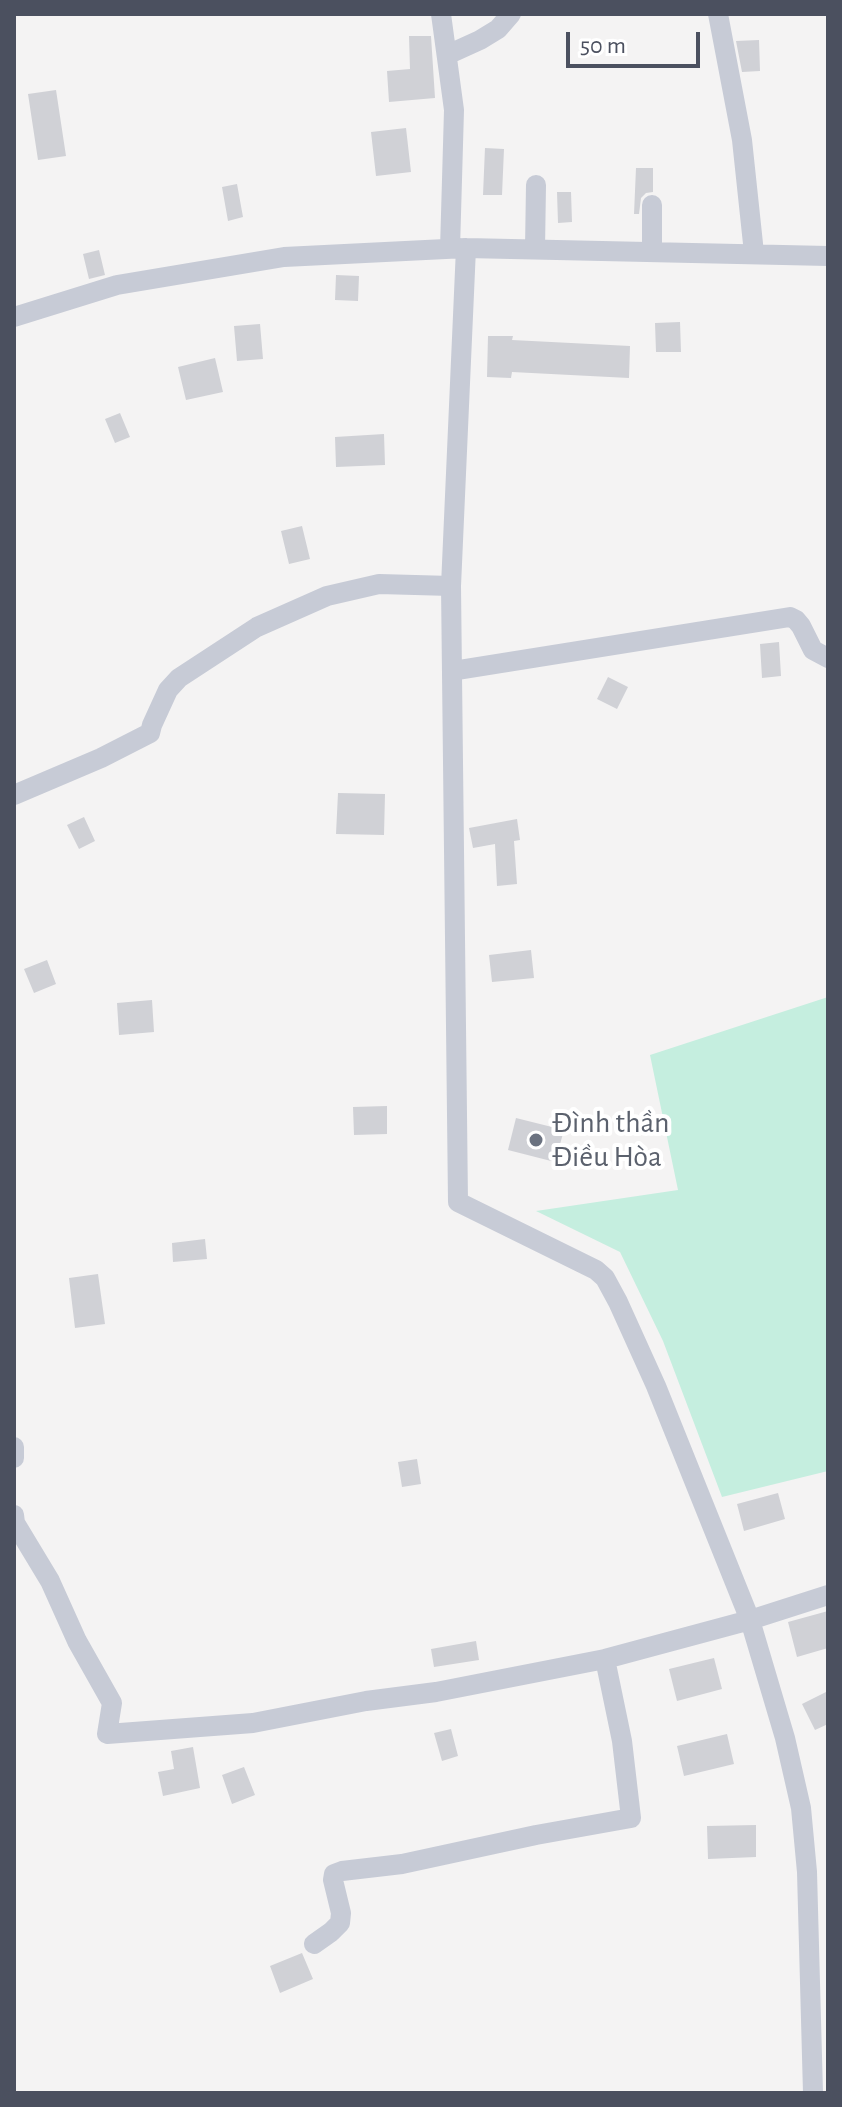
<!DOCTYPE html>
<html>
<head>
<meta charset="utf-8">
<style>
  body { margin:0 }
  #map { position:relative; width:842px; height:2107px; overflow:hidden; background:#f4f3f3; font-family:"Alegreya Sans",sans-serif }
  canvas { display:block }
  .frame { position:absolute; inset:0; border:16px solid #4b505f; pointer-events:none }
  .scale { position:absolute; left:566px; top:32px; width:134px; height:36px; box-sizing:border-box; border:4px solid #4b505f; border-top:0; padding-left:10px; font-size:24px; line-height:28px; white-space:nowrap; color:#4b505f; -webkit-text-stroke:6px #fff; paint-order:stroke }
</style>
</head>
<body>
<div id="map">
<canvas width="842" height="2107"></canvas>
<div class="frame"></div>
<div class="scale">50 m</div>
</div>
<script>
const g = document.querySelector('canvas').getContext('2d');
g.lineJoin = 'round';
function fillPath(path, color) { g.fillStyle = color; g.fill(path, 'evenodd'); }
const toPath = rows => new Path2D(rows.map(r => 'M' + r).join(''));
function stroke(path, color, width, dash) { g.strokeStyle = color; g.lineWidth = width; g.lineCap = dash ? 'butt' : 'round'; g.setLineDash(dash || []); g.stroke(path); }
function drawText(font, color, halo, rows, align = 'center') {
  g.font = font + ' "Alegreya Sans",sans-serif'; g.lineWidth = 8; g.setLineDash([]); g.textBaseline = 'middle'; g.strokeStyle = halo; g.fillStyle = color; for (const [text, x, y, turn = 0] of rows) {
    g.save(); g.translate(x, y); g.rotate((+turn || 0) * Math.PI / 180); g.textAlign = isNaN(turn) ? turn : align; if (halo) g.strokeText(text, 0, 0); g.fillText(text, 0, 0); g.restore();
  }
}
fillPath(toPath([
  [828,997,828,1471,722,1497,663,1341,620,1252,536,1211,678,1190,650,1055]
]), '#c5eedf');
fillPath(toPath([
  [409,36,431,36,435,98,389,102,387,71,410,69],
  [759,40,760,71,742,72,736,41],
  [56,90,66,156,38,160,28,94],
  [406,128,411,172,376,176,371,132],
  [485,148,504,149,502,195,483,195],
  [636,168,653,168,653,192,646,193,641,198,639,214,634,214],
  [237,184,243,217,228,221,222,187],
  [557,192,571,192,572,222,558,223],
  [99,250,105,275,89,279,83,254],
  [336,275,359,276,358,301,335,300],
  [680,322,681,352,656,352,655,323],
  [260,324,263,359,237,361,234,326],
  [488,336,513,336,512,340,630,346,629,378,512,372,511,378,487,377],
  [215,358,223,392,186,400,178,367],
  [120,413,130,437,115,443,105,419],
  [384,434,385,465,336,467,335,437],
  [302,526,310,559,289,564,281,531],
  [779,642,781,676,762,678,760,644],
  [608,677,628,687,617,709,597,699],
  [338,793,385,794,384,835,336,834],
  [84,817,95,841,79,849,67,825],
  [517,819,520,840,514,841,517,884,497,886,495,844,473,848,469,828],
  [531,950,534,978,492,982,489,955],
  [47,960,56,984,34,993,24,969],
  [152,1000,154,1032,119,1035,117,1003],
  [387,1106,387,1134,354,1135,353,1107],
  [516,1118,564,1130,555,1162,508,1150],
  [205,1239,207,1259,173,1262,172,1243],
  [98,1274,105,1324,75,1328,69,1278],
  [417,1459,421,1484,402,1487,398,1462],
  [778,1493,785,1519,744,1531,737,1504],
  [828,1611,828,1648,797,1657,788,1622],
  [476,1641,479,1660,434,1667,431,1649],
  [714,1658,722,1689,677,1701,669,1669],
  [828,1691,828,1724,815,1730,802,1704],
  [451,1729,458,1756,442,1761,434,1733],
  [727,1734,734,1764,684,1776,677,1746],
  [193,1747,200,1788,163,1796,158,1772,174,1769,171,1751],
  [244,1767,255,1795,232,1804,222,1775],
  [756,1825,756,1857,708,1859,707,1826],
  [302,1953,313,1979,280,1993,270,1966]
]), '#d0d1d6');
stroke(toPath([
  [441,14,454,110,450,249],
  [718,14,742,140,754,253],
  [447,55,480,40,498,29,511,14],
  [466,248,451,586,458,1202,596,1270,605,1278,618,1302,656,1386,750,1620,785,1738,801,1808,807,1872,813,2093],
  [535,249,536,185],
  [652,251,652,205],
  [14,317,117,285,284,257,466,248,828,256],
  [452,671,790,617,796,620,801,626,813,650,828,658],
  [14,795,101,758,150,733,152,725,168,690,179,678,257,627,327,596,379,584,451,586],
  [14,1447,14,1458],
  [14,1515,15,1523,50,1581,77,1641,112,1703,107,1734,253,1723,366,1701,436,1692,605,1659,750,1620,828,1595],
  [314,1944,331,1932,340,1923,341,1913,333,1880,334,1874,342,1871,402,1864,536,1835,631,1818,622,1741,605,1659]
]), '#c7cbd6', 20);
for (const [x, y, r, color] of [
  [536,1140,8,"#6b7280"]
]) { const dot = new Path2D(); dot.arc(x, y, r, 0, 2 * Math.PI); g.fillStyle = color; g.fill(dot); stroke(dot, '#fff', 3); }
drawText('30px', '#5b616d', '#fff', [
  ["Đình thần",552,1123],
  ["Điều Hòa",552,1157]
], 'left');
</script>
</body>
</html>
